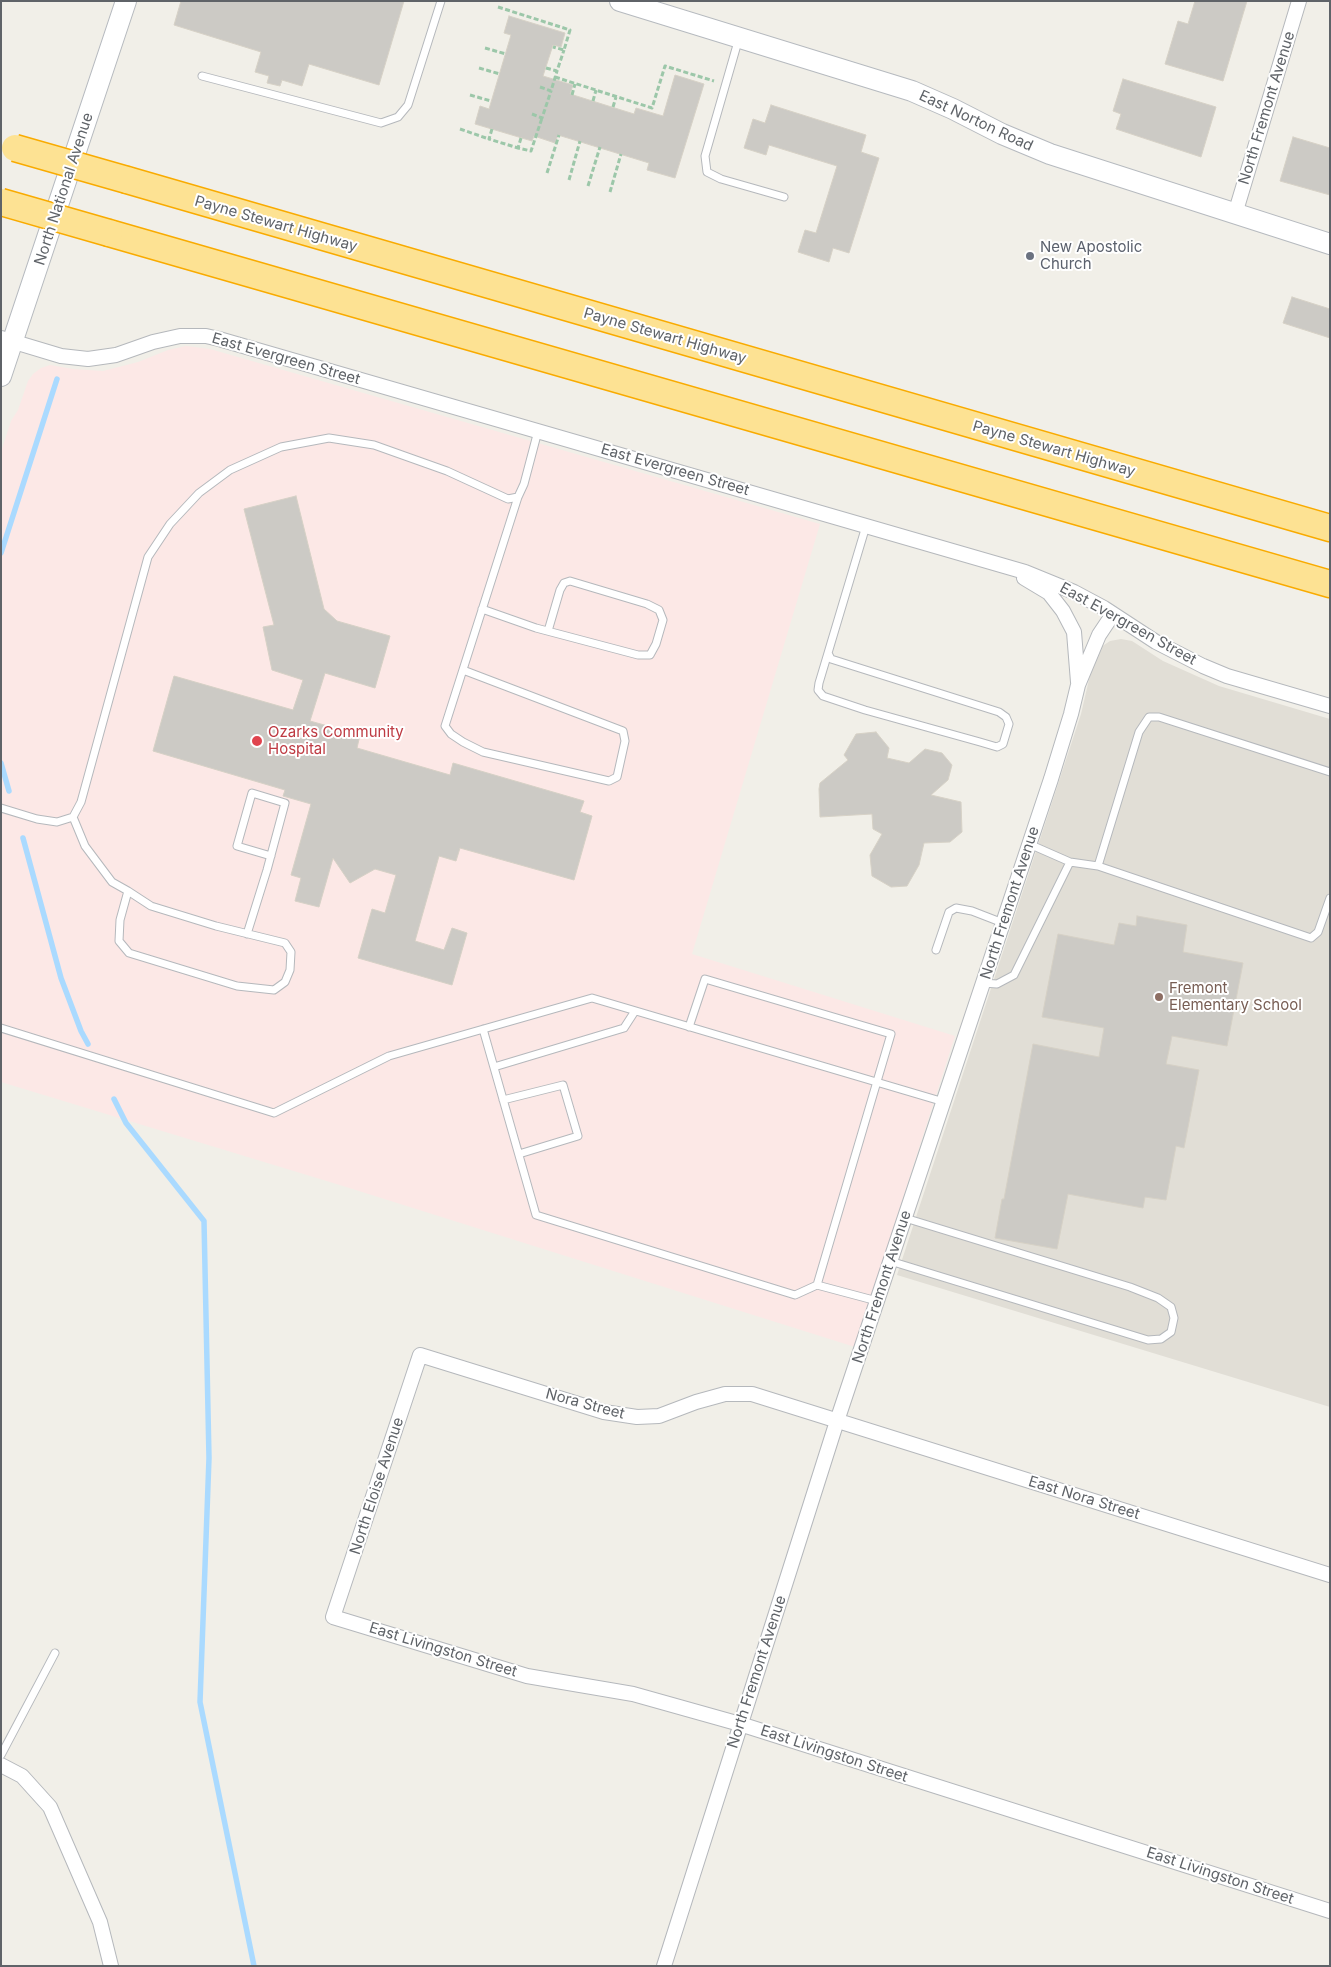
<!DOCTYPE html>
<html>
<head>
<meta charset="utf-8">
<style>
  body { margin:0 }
  #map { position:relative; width:1331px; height:1967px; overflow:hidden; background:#f1efe8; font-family:Inter,sans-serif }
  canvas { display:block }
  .frame { position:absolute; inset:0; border:2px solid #5f6368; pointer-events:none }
</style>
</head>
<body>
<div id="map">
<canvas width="1331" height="1967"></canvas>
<div class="frame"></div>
</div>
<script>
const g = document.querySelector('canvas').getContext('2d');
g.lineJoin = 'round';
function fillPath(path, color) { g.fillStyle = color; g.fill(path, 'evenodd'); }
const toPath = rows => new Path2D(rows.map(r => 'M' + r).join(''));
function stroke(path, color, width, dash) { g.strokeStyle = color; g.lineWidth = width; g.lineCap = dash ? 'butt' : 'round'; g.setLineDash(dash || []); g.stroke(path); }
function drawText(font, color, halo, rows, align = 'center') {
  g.font = font + ' Inter,sans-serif'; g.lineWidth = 4; g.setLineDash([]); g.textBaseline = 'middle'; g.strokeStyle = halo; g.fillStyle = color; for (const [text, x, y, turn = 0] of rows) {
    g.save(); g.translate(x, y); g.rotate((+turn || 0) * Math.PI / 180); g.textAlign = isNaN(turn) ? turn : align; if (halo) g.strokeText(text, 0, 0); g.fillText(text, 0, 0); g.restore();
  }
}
fillPath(toPath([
  [1121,639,1132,641,1163,661,1219,686,1330,719,1330,1407,897,1275,1081,714,1094,658,1101,647,1110,641]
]), '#e1ded6');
fillPath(toPath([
  [186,346,210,349,820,524,692,954,955,1036,855,1347,343,1186,1,1082,1,452,11,421,18,410,28,381,33,374,41,368,50,365,73,369,103,371,138,362,168,350]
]), '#fce8e6');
stroke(toPath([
  [1,553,57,379],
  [1,763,9,791],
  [23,838,61,978,81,1031,88,1044],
  [114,1099,126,1123,204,1221,209,1458,200,1702,254,1966]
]), '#aadaff', 5.5);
const building = toPath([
  [181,1,404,1,379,85,309,64,302,86,282,80,280,86,267,83,269,76,255,72,261,52,174,25,181,1],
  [1195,1,1247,1,1223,81,1165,64,1178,21,1188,24,1195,1],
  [509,16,565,33,561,47,553,45,543,76,573,85,570,94,634,114,636,108,663,116,675,75,704,84,675,178,647,170,649,163,558,135,555,143,534,136,532,141,475,124,480,106,489,109,511,35,504,33,509,16],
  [1123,79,1216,107,1201,157,1116,129,1121,114,1113,111,1123,79],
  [771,105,866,135,861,152,879,158,849,253,833,248,829,262,798,252,805,230,816,233,837,166,769,145,766,155,744,148,753,119,765,123,771,105],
  [1293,137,1330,148,1330,195,1280,181,1293,137],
  [1292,297,1330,309,1330,338,1283,323,1292,297],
  [296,496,324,609,337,621,390,636,375,688,325,673,310,721,360,735,357,748,450,775,453,763,584,801,580,812,592,816,574,880,460,848,456,861,439,856,415,941,444,950,452,928,467,933,452,985,358,958,372,909,385,913,396,875,375,869,350,883,333,858,319,907,295,901,301,878,291,875,311,804,283,796,285,790,153,751,174,676,293,710,303,680,272,670,263,627,274,625,244,509,296,496],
  [876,732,889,748,887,758,909,763,925,749,942,753,952,765,948,780,931,795,961,802,962,832,950,842,924,843,919,865,907,886,891,887,872,876,870,855,882,834,873,829,872,814,820,817,819,789,820,783,848,760,844,755,856,734,876,732],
  [1137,916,1187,925,1183,952,1243,963,1227,1046,1172,1036,1166,1064,1199,1070,1184,1148,1176,1146,1166,1200,1145,1197,1143,1208,1068,1194,1057,1249,995,1238,1002,1199,1004,1199,1033,1044,1099,1057,1104,1028,1042,1017,1058,934,1114,945,1119,923,1136,926,1137,916]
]);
fillPath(building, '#cccac5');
stroke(building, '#d6d1c6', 1);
const lane = toPath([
  [739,38,705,156,707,172,721,179,784,197],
  [202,76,381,123,398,117,408,105,441,1],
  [482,609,536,628,638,655,650,655,656,644,663,620,659,610,647,604,570,581,564,583,560,590,548,631],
  [828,653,819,683,818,690,823,696,865,710,980,742,997,747,1003,744,1009,724,1006,717,999,712,831,659,828,653,866,526],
  [463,670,623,731,625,741,617,777,609,781,483,752,463,742,451,734,445,726,518,497],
  [1,808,37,819,57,822,73,817,81,802,148,557,170,524,199,493,230,470,281,447,329,438,374,445,447,471,508,499,518,497,524,484,538,431],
  [73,817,85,846,112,882,128,891,151,906,216,926,285,943,291,952,290,970,285,982,274,990,237,986,129,953,119,941,120,920,128,891],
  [1029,844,1070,862,1098,866,1139,732,1149,717,1159,717,1330,772],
  [1098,866,1311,938,1318,932,1330,898],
  [247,934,267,870,285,803,252,793,237,846,271,856],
  [936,950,949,912,956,908,972,911,1003,923],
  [983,983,997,984,1014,975,1070,862],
  [689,1027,705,979,891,1034,817,1285],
  [1,1028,274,1113,389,1056,592,998,944,1102],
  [483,1029,536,1215,795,1295,817,1285,877,1301],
  [494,1067,624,1028,635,1011],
  [503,1100,563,1085,578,1136,519,1154],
  [890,1261,1148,1340,1161,1339,1171,1332,1174,1318,1171,1307,1158,1298,1130,1287,905,1218],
  [1,1755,55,1653]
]);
const street = toPath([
  [1235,214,1299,1],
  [1,338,61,356,88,359,116,355,153,342,180,336,206,336,219,339,1025,572,1074,592,1104,608,1156,642,1203,666,1227,676,1330,706],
  [1024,578,1049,593,1063,611,1074,632,1078,682],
  [1330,1575,752,1394,725,1394,696,1402,659,1416,637,1417,604,1412,420,1355,333,1617,527,1676,633,1694,740,1724,1330,1911],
  [1,1765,22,1776,50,1807,100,1922,111,1966],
  [664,1966,837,1421,1051,779,1071,714,1078,685,1099,635,1113,614]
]);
const secondary = toPath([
  [620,1,912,91,953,109,1002,134,1050,154,1330,244],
  [1,376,126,1]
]);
const highway = toPath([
  [127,180,1330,528],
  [109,233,1330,584]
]);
stroke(lane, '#b5b8bc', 9);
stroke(street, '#b5b8bc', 16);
stroke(secondary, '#b6babf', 22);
stroke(highway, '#f9ab00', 29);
stroke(toPath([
  [498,7,570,30,564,50,553,47],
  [485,48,506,54],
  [479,68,500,74],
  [546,68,557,71,564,50],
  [555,77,652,108,665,66,714,81],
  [540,87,551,91,557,71],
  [470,95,491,101],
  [572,95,575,84],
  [593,101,596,90],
  [613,107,616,97],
  [532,114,542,118,551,91],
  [460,129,489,139],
  [492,129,489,139,518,148],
  [521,138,518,148,531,151,542,118],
  [547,173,559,135],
  [569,180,580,141],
  [588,186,600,147],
  [610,192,621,154]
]), '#9cc7a9', 3, [5, 2.5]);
stroke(lane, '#fff', 7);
stroke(street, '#fff', 14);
stroke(secondary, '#fff', 20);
stroke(highway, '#fde293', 26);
const highwayBridge = toPath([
  [15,148,127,180],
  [1,202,109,233]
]);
stroke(highwayBridge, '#f9ab00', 29, []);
stroke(highwayBridge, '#fde293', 26);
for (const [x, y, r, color] of [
  [1030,256,5,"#6b7280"],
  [257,741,6,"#e0444e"],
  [1159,997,5,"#8d6e63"]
]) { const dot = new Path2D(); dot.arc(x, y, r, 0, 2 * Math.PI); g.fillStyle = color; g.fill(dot); stroke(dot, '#fff', 2); }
drawText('15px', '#5f6368', '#fff', [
  ["North Fremont Avenue",1267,108,-73],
  ["East Norton Road",976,121,25],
  ["North National Avenue",64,189,-72],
  ["Payne Stewart Highway",276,224,16],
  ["Payne Stewart Highway",665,336,16],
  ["East Evergreen Street",286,359,16],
  ["Payne Stewart Highway",1054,449,16],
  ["East Evergreen Street",675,470,16],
  ["East Evergreen Street",1128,624,29],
  ["North Fremont Avenue",1010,903,-72],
  ["North Fremont Avenue",882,1287,-72],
  ["Nora Street",585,1404,15],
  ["North Eloise Avenue",377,1486,-72],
  ["East Nora Street",1084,1498,17],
  ["East Livingston Street",443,1650,17],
  ["North Fremont Avenue",757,1672,-72],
  ["East Livingston Street",834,1754,18],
  ["East Livingston Street",1220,1876,18]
]);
drawText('15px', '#5b616d', '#fff', [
  ["New Apostolic",1040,247],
  ["Church",1040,264]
], 'left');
drawText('15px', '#be3a42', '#fff', [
  ["Ozarks Community",268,732],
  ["Hospital",268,749]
], 'left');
drawText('15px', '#785e54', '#fff', [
  ["Fremont",1169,988],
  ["Elementary School",1169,1005]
], 'left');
</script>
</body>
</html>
